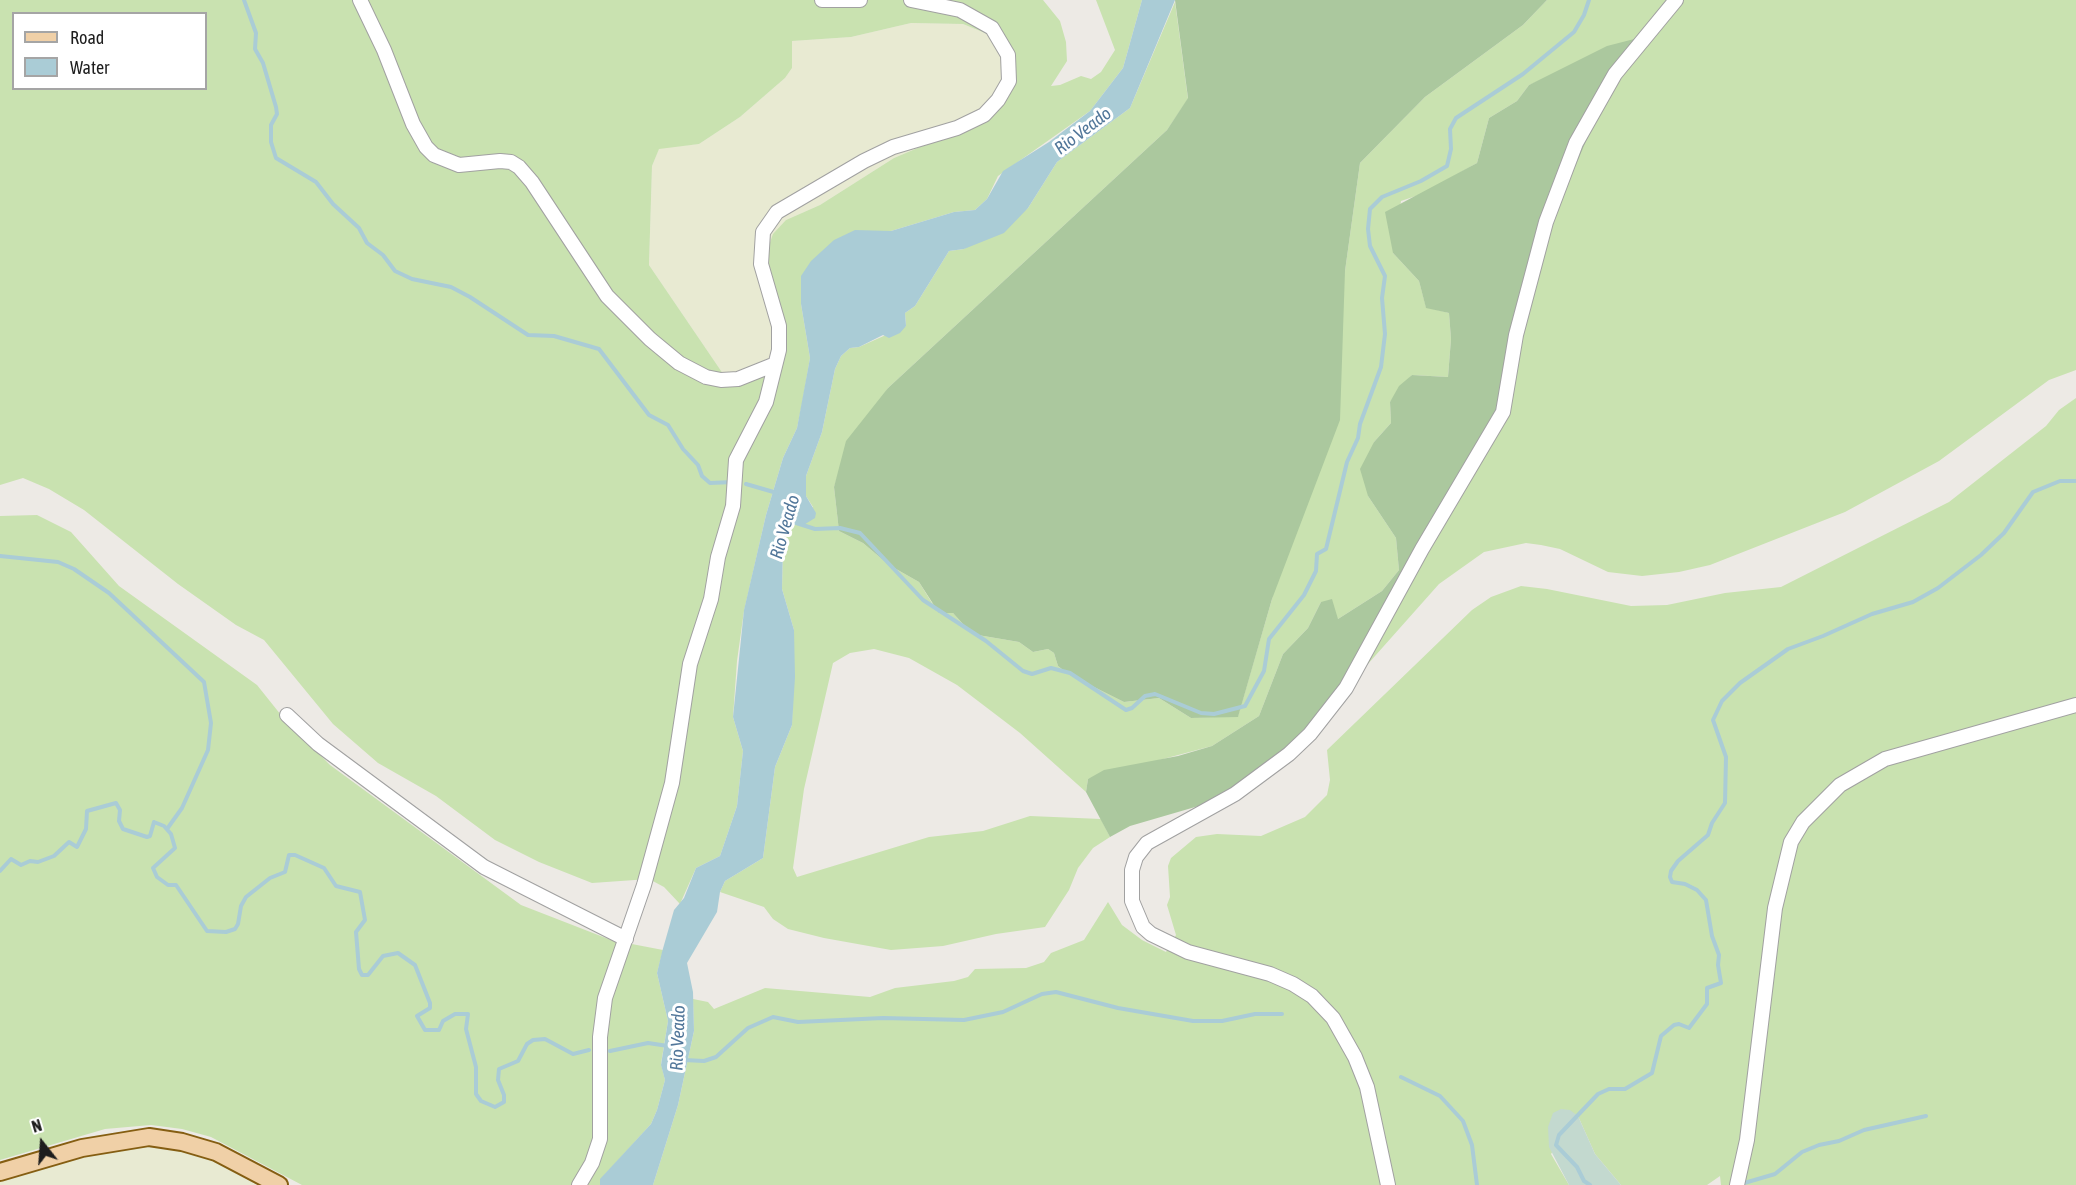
<!DOCTYPE html>
<html>
<head>
<meta charset="utf-8">
<style>
  body { margin:0 }
  #map { position:relative; width:2076px; height:1185px; overflow:hidden; background:#edeae5; font-family:"Asap Condensed",sans-serif }
  canvas { display:block }
  .legend { position:absolute; left:12px; top:12px; width:195px; height:78px; box-sizing:border-box; background:#fff; border:2px solid #a5a5a5; margin:0; padding:8px 10px; list-style:none; font-size:18px; color:#1d1d1d }
  .legend li { display:flex; align-items:center; gap:12px; height:30px }
  .legend b { width:30px; border:2px solid #a5a5a5 }
  .north { position:absolute; left:12px; top:1113px; width:60px; height:60px; -webkit-text-stroke:4px #fff; paint-order:stroke; rotate:343deg; font-size:16px; font-weight:700; line-height:24px; text-align:center; color:#1d1d1d }
  .north::after { content:''; display:block; margin:auto; width:21px; height:27px; background:#1d1d1d; clip-path:polygon(50% 0,100% 100%,50% 72%,0 100%) }
</style>
</head>
<body>
<div id="map">
<canvas width="2076" height="1185"></canvas>
<ul class="legend">
<li><b style="height:8px;background:#f0d0a7"></b>Road</li>
<li><b style="height:16px;background:#aaccd6"></b>Water</li>
</ul>
<div class="north">N</div>
</div>
<script>
const g = document.querySelector('canvas').getContext('2d');
g.lineJoin = 'round';
function fillPath(path, color) { g.fillStyle = color; g.fill(path, 'evenodd'); }
const toPath = rows => new Path2D(rows.map(r => 'M' + r).join(''));
function stroke(path, color, width, dash) { g.strokeStyle = color; g.lineWidth = width; g.lineCap = dash ? 'butt' : 'round'; g.setLineDash(dash || []); g.stroke(path); }
function drawText(font, color, halo, rows, align = 'center') {
  g.font = font + ' "Asap Condensed",sans-serif'; g.lineWidth = 6; g.setLineDash([]); g.textBaseline = 'middle'; g.strokeStyle = halo; g.fillStyle = color; for (const [text, x, y, turn = 0] of rows) {
    g.save(); g.translate(x, y); g.rotate((+turn || 0) * Math.PI / 180); g.textAlign = isNaN(turn) ? turn : align; if (halo) g.strokeText(text, 0, 0); g.fillText(text, 0, 0); g.restore();
  }
}
fillPath(toPath([
  [911,23,963,24,995,37,1003,46,1008,85,972,125,894,158,820,205,786,220,778,352,745,383,732,387,649,265,652,166,659,148,699,144,740,117,785,78,792,68,791,41,851,37],
  [142,1145,173,1147,203,1155,260,1185,0,1185,0,1180,96,1152]
]), '#e8ead2');
fillPath(toPath([
  [0,0,1043,0,1060,21,1066,42,1067,61,1051,86,1060,85,1081,76,1091,79,1101,72,1115,50,1096,0,1142,0,1123,68,1090,111,998,176,987,199,975,210,954,212,891,231,879,231,801,304,810,358,802,404,797,428,783,458,766,515,744,611,737,661,733,717,743,751,737,806,720,856,696,868,680,904,664,887,649,879,592,883,539,862,495,840,436,796,378,763,333,724,264,640,236,625,178,584,84,510,49,489,23,478,0,485],
  [14,14,206,14,206,88,14,88],
  [911,23,963,24,995,37,1009,60,997,105,972,125,894,158,820,205,786,220,773,234,766,254,778,352,745,383,732,387,649,265,652,166,659,149,699,144,740,117,785,78,792,68,792,41,851,37],
  [1547,0,2076,0,2076,370,2049,380,1939,461,1845,512,1710,565,1679,572,1642,576,1608,572,1560,549,1541,545,1526,543,1484,552,1439,584,1367,665,1424,549,1544,79,1529,85,1517,101,1489,118,1477,163,1422,194,1401,201,1393,253,1419,281,1426,307,1449,313,1451,339,1448,377,1412,375,1390,402,1391,423,1374,442,1368,496,1396,538,1399,570,1382,591,1338,619,1321,602,1308,628,1283,654,1259,716,1212,746,1088,779,1086,792,1020,733,957,685,909,658,874,649,850,653,833,663,804,789,793,868,797,877,929,837,983,831,1030,816,1101,819,1110,837,1093,848,1078,868,1069,890,1045,927,996,934,943,946,891,950,824,938,788,929,773,919,764,907,720,892,725,881,763,858,775,767,792,725,794,630,782,589,783,544,789,524,813,507,806,496,806,476,822,432,835,369,841,356,850,348,859,347,906,326,905,313,915,306,949,251,964,249,1028,208,1057,162,1130,108,1175,2,1188,99,1167,130,888,388,839,472,834,487,839,531,863,543,889,565,919,582,932,603,953,613,972,634,1019,642,1033,652,1048,649,1054,653,1058,666,1068,674,1124,702,1159,698,1191,718,1238,716,1272,599,1345,271,1360,163,1425,97,1523,25],
  [2076,398,2076,1185,1721,1185,1720,1176,1707,1185,1621,1185,1595,1154,1578,1116,1551,1154,1569,1185,653,1185,678,1105,694,1031,693,999,708,1002,714,1009,765,988,870,997,895,988,954,981,968,977,975,969,1026,968,1044,962,1051,953,1084,940,1108,902,1122,925,1142,940,1166,952,1176,935,1167,905,1170,897,1168,866,1171,858,1196,837,1217,834,1261,836,1305,817,1327,795,1330,780,1327,750,1472,610,1491,597,1521,586,1547,589,1631,606,1667,605,1725,593,1781,587,1949,502,2046,426,2059,410],
  [37,515,71,532,119,586,257,685,281,715,330,765,521,905,611,940,663,950,657,973,668,1021,661,1064,665,1080,657,1110,651,1124,601,1179,600,1185,302,1185,211,1137,182,1129,151,1125,105,1129,0,1160,0,516]
]), '#c9e2b0');
fillPath(toPath([
  [1175,0,1547,0,1523,25,1425,97,1360,163,1345,271,1340,420,1272,599,1238,717,1191,718,1159,698,1124,702,1068,674,1058,666,1054,653,1048,649,1033,652,1019,642,972,634,953,613,939,613,919,582,889,565,863,543,839,531,834,487,846,441,888,388,1167,130,1188,98],
  [1642,37,1609,87,1533,266,1504,407,1424,549,1367,665,1256,778,1202,805,1130,826,1110,837,1086,792,1088,779,1104,770,1178,756,1212,746,1259,716,1283,654,1308,628,1321,602,1332,599,1338,619,1382,591,1399,570,1396,538,1368,496,1360,469,1374,442,1391,423,1390,402,1399,386,1412,375,1448,377,1451,339,1449,313,1426,308,1419,281,1393,253,1385,212,1477,163,1489,118,1517,101,1529,85,1607,46]
]), '#abc89e');
fillPath(toPath([
  [1561,1109,1570,1110,1578,1116,1595,1154,1621,1185,1569,1185,1549,1147,1548,1127,1553,1113]
]), '#c3d9cf');
fillPath(toPath([
  [1142,0,1175,0,1130,108,1057,162,1028,208,1004,233,964,249,949,251,915,306,905,313,906,326,900,333,889,338,883,335,859,347,850,348,841,356,835,369,822,432,806,476,806,496,816,513,815,518,802,526,796,522,789,524,783,544,782,589,794,630,795,677,792,725,775,767,763,858,725,881,720,892,717,912,687,963,693,992,694,1031,678,1105,653,1185,600,1185,600,1179,651,1124,657,1110,665,1080,661,1065,668,1021,657,973,662,952,674,910,684,898,696,868,720,856,737,806,743,751,733,717,744,610,766,515,783,458,797,428,810,358,801,304,801,276,811,261,834,240,855,230,891,231,954,212,975,210,987,199,1003,171,1049,142,1090,111,1123,68]
]), '#aaccd6');
stroke(toPath([
  [244,0,256,33,255,49,263,63,276,107,277,114,271,125,271,142,276,158,316,182,333,204,359,228,367,243,383,255,395,271,412,279,451,287,470,297,528,335,554,336,599,349,649,415,668,425,683,449,698,465,702,476,710,483,733,482],
  [746,484,777,493],
  [790,521,815,529,840,528,860,533,923,600,986,641,1023,671,1032,674,1051,668,1070,673,1126,710,1132,708,1145,696,1155,694,1201,713,1214,714,1245,706,1264,671,1269,639,1304,595,1316,571,1317,554,1326,549,1347,462,1358,438,1360,424,1381,367,1385,334,1382,298,1385,276,1370,246,1368,229,1370,209,1382,197,1421,181,1447,166,1451,149,1450,129,1456,118,1523,74,1574,32,1584,15,1589,0],
  [0,556,58,562,74,569,109,593,204,682,211,723,208,750,182,808,167,829],
  [0,871,11,859,21,865,30,861,38,862,54,856,69,842,77,847,86,829,87,811,116,803,120,810,119,821,123,829,147,837,150,836,154,822,164,826,171,834,175,848,153,868,157,877,168,885,176,885,207,931,226,932,235,929,238,924,241,906,246,897,270,878,285,872,289,855,295,855,324,868,336,886,360,892,365,920,356,932,359,969,362,975,368,975,383,956,398,953,415,965,430,1003,430,1008,417,1016,425,1030,439,1030,443,1021,455,1014,468,1014,466,1029,476,1067,476,1094,481,1101,495,1107,504,1102,504,1095,498,1080,499,1069,518,1061,527,1044,533,1040,545,1039,573,1054,589,1050],
  [610,1051,648,1043,668,1046],
  [684,1060,704,1061,716,1057,748,1028,773,1017,798,1022,883,1018,964,1020,1003,1012,1042,994,1056,992,1118,1008,1193,1021,1222,1021,1255,1014,1282,1014],
  [1401,1077,1440,1096,1463,1121,1472,1145,1477,1185],
  [1741,1184,1775,1174,1802,1152,1819,1145,1839,1141,1864,1130,1926,1116],
  [1590,1185,1584,1181,1577,1167,1556,1145,1559,1135,1598,1094,1609,1089,1625,1089,1652,1073,1661,1036,1674,1025,1679,1024,1689,1028,1707,1004,1707,988,1721,983,1718,965,1719,955,1712,936,1706,900,1697,890,1685,884,1672,882,1670,877,1671,871,1678,861,1708,835,1712,823,1725,803,1726,757,1713,720,1722,701,1740,683,1788,649,1823,636,1872,614,1913,602,1938,588,1981,555,2004,533,2033,492,2060,481,2076,481]
]), '#aaccd6', 4);
const minor = toPath([
  [360,0,384,50,413,124,426,147,434,155,459,165,500,161,511,162,519,167,532,182,607,296,650,339,679,363,706,377,721,380,738,379,773,365],
  [822,0,860,0],
  [287,715,318,744,484,867,626,939],
  [579,1185,592,1163,600,1139,600,1037,605,998,644,885,672,783,690,664,711,599,718,557,733,506,736,460,766,402,779,350,779,326,761,264,763,232,777,212,864,161,893,147,957,128,984,115,998,100,1009,81,1008,55,992,28,960,10,911,0],
  [1388,1185,1367,1087,1355,1057,1333,1018,1312,996,1293,984,1270,974,1188,952,1151,934,1143,927,1132,901,1132,870,1136,857,1147,843,1235,794,1289,754,1310,734,1346,688,1422,549,1503,412,1516,335,1546,222,1576,143,1615,74,1676,0],
  [1737,1185,1747,1140,1775,908,1791,842,1803,822,1840,785,1885,759,2076,705]
]);
const major = toPath([
  [0,1172,82,1148,149,1137,182,1142,216,1152,279,1185]
]);
stroke(minor, '#a1a1a1', 16);
stroke(major, '#855e12', 20);
stroke(minor, '#fff', 14);
stroke(major, '#f0d0a7', 16);
drawText('italic 18px', '#52779a', '#fff', [
  ["Rio Veado",1083,131,-37],
  ["Rio Veado",785,527,-74],
  ["Rio Veado",678,1038,-88]
]);
</script>
</body>
</html>
